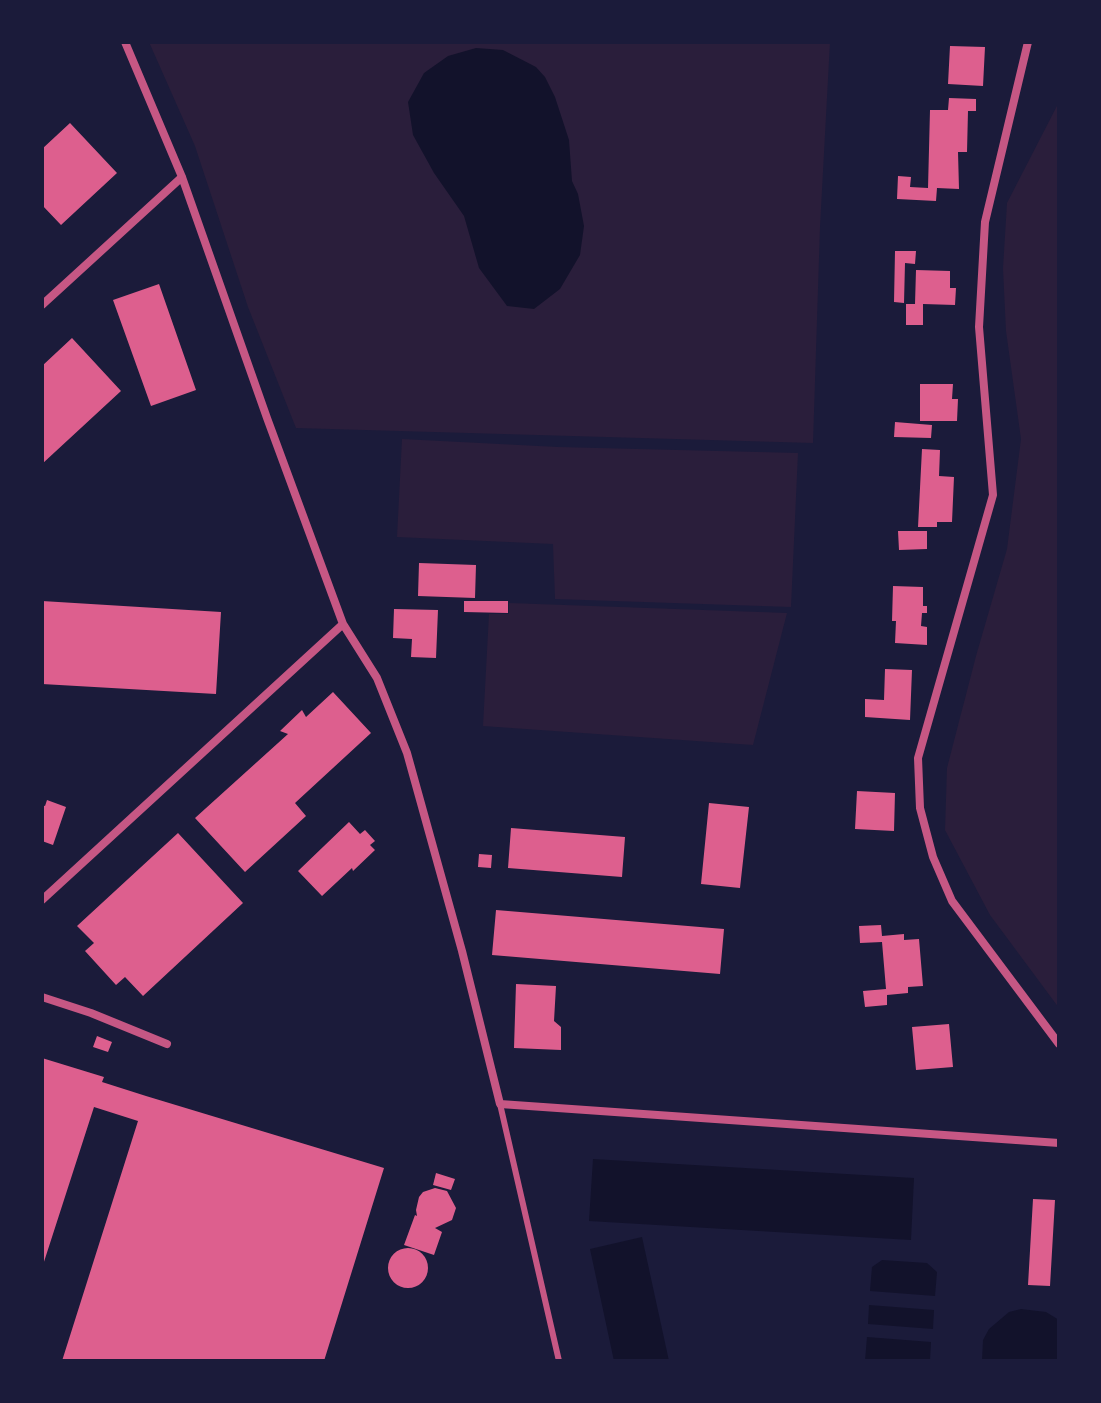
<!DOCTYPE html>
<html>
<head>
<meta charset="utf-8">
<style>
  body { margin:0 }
  #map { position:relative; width:1101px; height:1403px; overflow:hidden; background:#1b1b3a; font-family:Jost,sans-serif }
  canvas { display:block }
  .frame { position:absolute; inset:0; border:44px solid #1b1b3a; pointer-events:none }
</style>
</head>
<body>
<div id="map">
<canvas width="1101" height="1403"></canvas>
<div class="frame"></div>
</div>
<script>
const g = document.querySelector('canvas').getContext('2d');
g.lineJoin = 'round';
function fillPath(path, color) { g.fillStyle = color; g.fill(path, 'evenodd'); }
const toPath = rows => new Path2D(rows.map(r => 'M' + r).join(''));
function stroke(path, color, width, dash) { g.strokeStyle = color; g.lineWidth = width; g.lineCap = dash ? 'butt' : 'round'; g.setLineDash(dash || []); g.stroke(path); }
fillPath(toPath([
  [149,42,830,42,820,227,813,443,296,428,248,307,195,146],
  [1059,102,1059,1008,990,915,945,830,947,768,976,656,1007,549,1021,439,1006,331,1003,268,1007,203],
  [402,439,558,447,798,453,791,607,555,599,553,544,397,537],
  [509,603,787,613,753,745,483,726,489,614,509,614]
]), '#2a1e3b');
fillPath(toPath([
  [476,48,503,50,536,67,545,77,555,97,569,140,572,181,578,194,584,226,580,255,560,289,534,309,507,306,479,268,464,216,434,173,413,135,408,102,424,73,448,56],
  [593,1159,914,1178,911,1240,589,1221],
  [642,1237,669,1361,614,1361,590,1249],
  [882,1260,927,1263,937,1272,935,1296,870,1291,872,1267],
  [869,1305,934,1310,933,1329,868,1324],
  [1021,1309,1046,1312,1059,1320,1059,1361,982,1361,983,1340,989,1329,1009,1312],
  [867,1337,931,1342,930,1361,865,1361]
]), '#12122b');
fillPath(toPath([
  [950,46,985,47,983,86,948,84],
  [949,98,976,99,976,111,968,111,967,152,958,152,959,189,937,188,936,201,897,199,898,176,911,177,910,187,928,188,930,110,948,110],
  [70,123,117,173,61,225,42,205,42,149],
  [895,251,916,251,915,264,905,263,904,303,894,302],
  [916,270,950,271,950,288,956,288,955,305,923,304,923,325,906,325,906,304,915,304],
  [159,284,196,390,151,406,113,300],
  [72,338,121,391,42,464,42,366],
  [920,384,953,384,952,399,958,399,957,421,920,421],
  [895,422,932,425,931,438,894,437],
  [922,449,940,450,939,476,954,477,952,522,937,522,937,527,918,527],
  [898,531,927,531,927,549,899,550],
  [419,563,476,565,475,598,418,596],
  [893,586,923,587,923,606,927,606,927,613,922,613,921,626,927,627,927,645,895,643,896,621,892,621],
  [42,601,221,612,216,694,42,684],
  [464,601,508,601,508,613,464,612],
  [394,609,438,610,436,658,411,657,412,639,393,638],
  [885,669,912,670,910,720,865,717,865,699,884,700],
  [333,692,371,733,295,803,306,816,245,872,195,818,288,734,280,731,302,710,306,717],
  [857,791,895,793,894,831,855,829],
  [47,800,66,807,53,845,42,841,42,805,45,806],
  [709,803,749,807,740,888,701,884],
  [349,822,360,834,365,830,375,841,370,845,375,850,353,871,352,868,322,896,298,871],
  [511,828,625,837,622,877,508,868],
  [178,833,243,903,143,996,125,977,116,985,85,951,94,943,77,926],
  [479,854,492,855,491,868,478,867],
  [496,910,724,929,720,974,492,955],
  [881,925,882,936,904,934,904,940,919,939,923,986,908,987,908,993,887,995,887,1005,865,1007,863,991,886,989,882,942,860,943,859,926],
  [516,984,556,986,554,1021,561,1027,561,1050,514,1048],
  [949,1024,953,1067,916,1070,912,1027],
  [97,1036,112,1042,108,1052,93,1047],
  [42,1058,104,1077,102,1082,146,1096,384,1168,324,1361,62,1361,138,1121,94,1107,42,1268],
  [436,1173,455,1179,451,1190,433,1185],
  [435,1188,447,1191,456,1208,452,1220,435,1228,442,1232,434,1255,404,1245,415,1215,417,1216,416,1210,419,1197,423,1192],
  [1033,1199,1055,1200,1050,1286,1028,1285],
  '388 1268a20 20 0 1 1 40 0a20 20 0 1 1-40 0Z'
]), '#dd5f8e');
stroke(toPath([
  [500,1104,559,1361]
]), '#c65784', 6);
stroke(toPath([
  [125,42,182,177,267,418,343,624,377,678,407,753,462,951,500,1104,1059,1143],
  [1028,42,985,222,979,327,993,495,918,758,920,808,933,857,952,901,1059,1044],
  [42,305,182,177],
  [42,900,343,624],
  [42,997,91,1013,167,1044]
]), '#c65784', 8);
</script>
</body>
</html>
